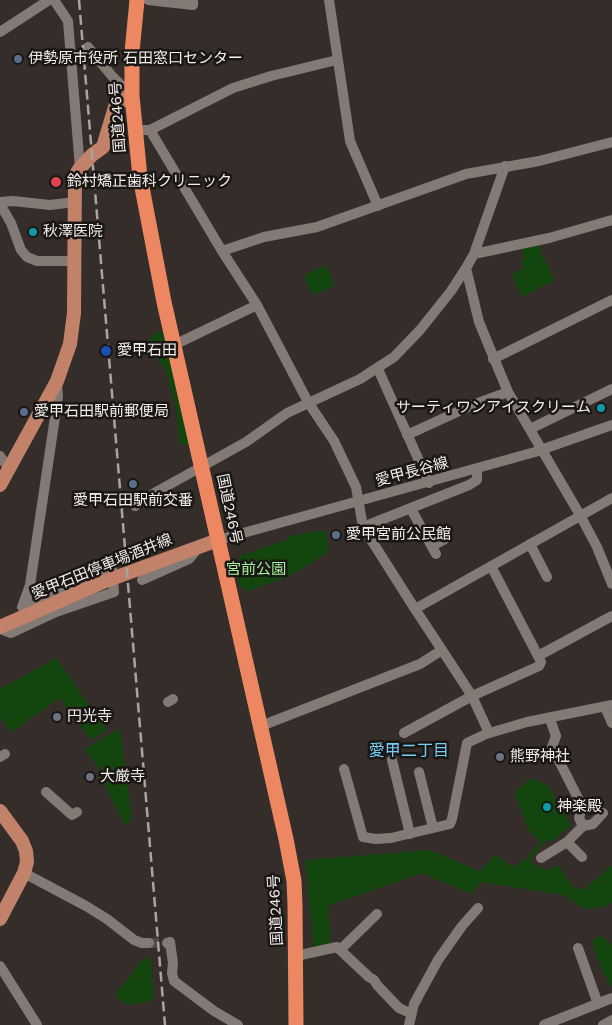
<!DOCTYPE html>
<html>
<head>
<meta charset="utf-8">
<style>
  body { margin:0 }
  canvas { display:block; background:#342d29 }
</style>
</head>
<body>
<canvas width="612" height="1025"></canvas>
<script>
const g = document.querySelector('canvas').getContext('2d');
g.lineJoin = 'round';
function fillPath(path, color) { g.fillStyle = color; g.fill(path, 'evenodd'); }
const toPath = rows => new Path2D(rows.map(r => 'M' + r).join(''));
function stroke(path, color, width, dash) { g.strokeStyle = color; g.lineWidth = width; g.lineCap = dash ? 'butt' : 'round'; g.setLineDash(dash || []); g.stroke(path); }
function drawText(font, color, halo, rows, align = 'center') {
  g.font = font + ' "Work Sans","Noto Sans JP",sans-serif'; g.lineWidth = 5; g.setLineDash([]); g.textBaseline = 'middle'; g.strokeStyle = halo; g.fillStyle = color; for (const [text, x, y, turn = 0] of rows) {
    g.save(); g.translate(x, y); g.rotate((+turn || 0) * Math.PI / 180); g.textAlign = isNaN(turn) ? turn : align; if (halo) g.strokeText(text, 0, 0); g.fillText(text, 0, 0); g.restore();
  }
}
fillPath(toPath([
  [539,245,543,257,555,280,522,297,512,274,524,268,520,260,525,257,521,249],
  [326,265,335,285,314,295,306,283,305,275],
  [158,331,164,332,189,443,185,446,182,445,179,441,177,412,166,370,154,355,150,345,150,338],
  [326,530,329,552,292,575,246,592,244,587,240,588,236,566,239,562,239,556,286,540,289,536],
  [56,658,107,731,91,740,60,698,12,732,0,718,0,689],
  [120,729,132,820,125,825,99,774,102,771,84,749],
  [532,778,548,786,571,825,553,841,544,841,529,862,546,870,559,866,573,887,584,890,612,865,612,902,604,907,584,909,564,895,481,882,471,894,422,873,328,906,331,942,314,948,305,860,429,850,480,871,495,855,513,867,527,858,540,842,529,831,514,792],
  [602,936,612,945,612,988,599,964,592,941,595,938],
  [145,957,151,960,154,998,147,1002,127,1005,115,995]
]), '#13460f');
stroke(toPath([
  [149,943,167,943]
]), '#514a46', 10, [10, 5]);
stroke(toPath([
  [54,0,68,21,80,168],
  [148,0,193,5,193,0],
  [329,0,350,141,378,206],
  [0,32,49,0],
  [88,47,112,76,132,96],
  [135,130,150,130,222,251,257,305,308,402,334,441,356,487,363,527,415,609],
  [150,130,233,88,271,76,337,60],
  [0,202,13,201,50,205,75,202],
  [0,204,11,223,21,250,27,257,37,261,75,261],
  [222,251,264,237,317,227,466,174,539,161,612,142],
  [474,254,549,238,612,220],
  [466,268,479,322,508,392,580,515,597,547,612,584],
  [174,345,257,305],
  [493,359,612,300],
  [378,369,429,483],
  [530,429,612,389],
  [407,435,470,406,508,392],
  [0,456,9,469],
  [135,506,156,492,246,442,287,413,360,379,394,357,420,330,451,291,466,268,474,254,505,166],
  [411,509,436,554],
  [363,527,469,485,477,480,477,469],
  [218,540,535,452,612,425],
  [530,544,547,577],
  [432,546,445,539],
  [142,580,189,559,199,547],
  [22,607,30,585,58,397,57,382],
  [0,629,11,633,56,612,114,592,112,566,23,604],
  [442,650,472,696,539,666,541,662,538,656,491,566],
  [538,656,612,616],
  [168,702,173,699],
  [605,707,612,723],
  [550,719,556,736,552,747,582,806,579,818,583,826,593,824,603,813],
  [261,726,420,664,442,650,415,609,612,498],
  [404,733,472,696,489,733],
  [0,757,5,754],
  [392,760,410,834],
  [344,769,363,837,376,839,391,838,450,824,452,819,467,743,486,734,527,722,612,705],
  [419,772,433,828],
  [46,792,72,815,77,812],
  [582,857,567,842,583,826],
  [541,858,567,842],
  [24,873,86,906,107,919,134,940,142,943,149,943],
  [167,943,170,942,173,963,172,973,174,981,214,1011,238,1025],
  [578,948,598,1004],
  [341,949,377,914],
  [296,956,337,947,369,977,374,980,377,985,399,1008,410,1013],
  [0,966,37,1025],
  [409,1025,414,1004,438,960,462,926,478,908],
  [544,1025,612,998],
  [603,1025,612,1020]
]), '#837a76', 10);
stroke(toPath([
  [0,485,57,381,70,344,74,313,75,176,80,168,92,155,103,147,115,107,121,101,132,96],
  [0,627,103,582,218,540],
  [0,811,22,841,26,851,27,862,24,873,0,919]
]), '#c2826a', 14);
stroke(toPath([
  [137,0,132,52,132,96,140,177,164,302,286,839,294,881,295,905,296,1025]
]), '#ec8762', 15);
stroke(toPath([
  [79,0,165,1025]
]), '#aaa4a0', 2.5, [10, 5]);
for (const [x, y, r, color] of [
  [18,59,5,"#5c6f8a"],
  [56,182,6,"#e0444e"],
  [33,232,5,"#0f9aa8"],
  [106,351,6,"#1a4fb4"],
  [601,408,5,"#0f9aa8"],
  [24,412,5,"#5c6f8a"],
  [133,484,5,"#5c6f8a"],
  [336,535,5,"#5c6f8a"],
  [57,717,5,"#6b7280"],
  [500,757,5,"#6b7280"],
  [90,777,5,"#6b7280"],
  [547,807,5,"#0f9aa8"]
]) { const dot = new Path2D(); dot.arc(x, y, r, 0, 2 * Math.PI); g.fillStyle = color; g.fill(dot); stroke(dot, '#191614', 2); }
drawText('15px', '#f3eeeb', '#191614', [
  ["伊勢原市役所 石田窓口センター",28,59],
  ["鈴村矯正歯科クリニック",67,182],
  ["秋澤医院",43,232],
  ["愛甲石田",117,351],
  ["サーティワンアイスクリーム",591,408,"right"],
  ["愛甲石田駅前郵便局",34,412],
  ["愛甲石田駅前交番",133,501,"center"],
  ["愛甲宮前公民館",346,535],
  ["円光寺",67,717],
  ["熊野神社",510,757],
  ["大厳寺",100,777],
  ["神楽殿",557,807]
], 'left');
drawText('15px', '#f3eeeb', '#191614', [
  ["国道246号",118,117,-94],
  ["愛甲長谷線",412,472,-15],
  ["国道246号",229,509,78],
  ["愛甲石田停車場酒井線",102,567,-22],
  ["国道246号",276,910,-93]
]);
drawText('15px', '#a5f09d', '#191614', [
  ["宮前公園",256,570]
]);
drawText('16px', '#78cdf5', '#191614', [
  ["愛甲二丁目",409,751]
]);
</script>
</body>
</html>
